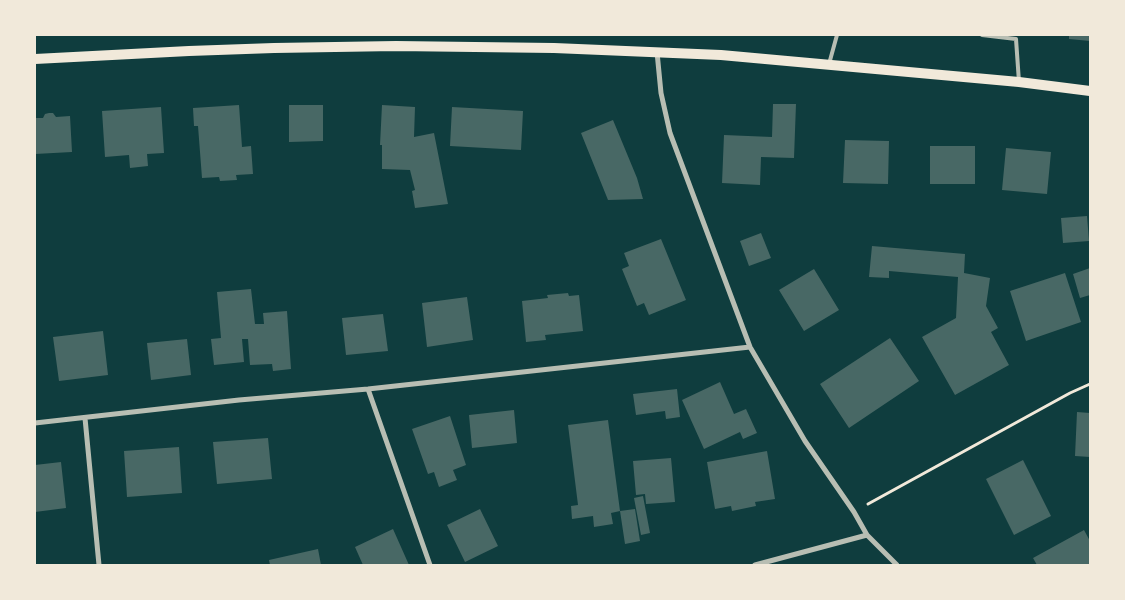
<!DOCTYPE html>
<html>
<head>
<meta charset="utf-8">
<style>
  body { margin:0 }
  #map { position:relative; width:1125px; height:600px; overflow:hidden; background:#0f3d3e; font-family:Manrope,sans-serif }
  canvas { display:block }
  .frame { position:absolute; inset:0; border:36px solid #f1e9da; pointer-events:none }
</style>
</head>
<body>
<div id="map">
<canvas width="1125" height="600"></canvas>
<div class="frame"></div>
</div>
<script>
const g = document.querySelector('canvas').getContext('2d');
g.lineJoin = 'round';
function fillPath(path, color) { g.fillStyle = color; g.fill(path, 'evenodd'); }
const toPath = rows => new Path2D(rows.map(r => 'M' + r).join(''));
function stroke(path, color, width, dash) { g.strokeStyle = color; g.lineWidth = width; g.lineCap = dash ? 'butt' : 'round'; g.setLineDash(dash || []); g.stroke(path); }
fillPath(toPath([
  [1069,35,1090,35,1090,41,1069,39],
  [773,104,796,104,794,158,761,157,760,185,722,183,724,135,772,137],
  [239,105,242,147,251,146,253,174,236,175,237,180,220,181,219,177,202,178,198,126,194,126,193,108],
  [289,105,323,105,323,141,289,142],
  [382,105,415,107,414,137,434,133,448,204,415,208,412,191,415,190,410,170,382,169,382,145,380,145],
  [161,107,164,153,147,154,148,166,130,168,129,155,105,157,102,111],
  [452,107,523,111,521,150,450,146],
  [49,113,53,113,56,117,70,116,72,152,35,154,35,118,43,118,45,114],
  [613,120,637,178,643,199,608,200,581,133],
  [845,140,889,141,888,184,843,183],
  [930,146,975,146,975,184,930,184],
  [1006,148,1051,152,1047,194,1002,190],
  [1087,216,1089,241,1063,243,1061,218],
  [761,233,771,258,749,266,740,241],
  [661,239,686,300,649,315,644,303,637,306,622,269,629,266,624,253],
  [872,246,965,254,964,273,990,278,986,306,998,328,991,332,1009,365,955,395,922,337,956,318,958,277,889,271,889,278,869,277],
  [1090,268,1090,295,1080,298,1073,274],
  [814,269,839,310,804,331,779,290],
  [1065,273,1081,322,1026,341,1010,291],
  [251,289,255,324,264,324,263,313,287,311,291,369,273,371,272,364,250,365,248,339,242,339,244,362,214,365,211,339,221,338,217,292],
  [568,293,569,296,579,295,583,331,545,335,546,340,526,342,522,301,548,298,547,295],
  [467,297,473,340,427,347,422,303],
  [383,314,388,351,346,355,342,318],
  [103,331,108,375,59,381,53,337],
  [890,338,919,381,849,428,820,384],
  [187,339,191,375,151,380,147,343],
  [720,382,734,414,746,409,757,433,743,439,740,432,704,449,682,400],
  [677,389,680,417,666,419,665,411,636,415,633,394],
  [514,410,517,443,472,448,469,415],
  [1077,412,1090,413,1090,457,1075,456],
  [450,416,466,465,453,470,457,480,439,487,434,472,428,474,412,429],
  [608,420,620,511,611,513,613,524,594,527,593,516,572,519,571,506,578,505,568,425],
  [268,438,272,479,217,484,213,442],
  [179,447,182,493,127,497,124,451],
  [767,451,775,499,755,502,756,506,732,511,731,506,715,509,707,462],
  [671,458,675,502,646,504,645,494,636,495,633,461],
  [1023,460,1051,516,1014,535,986,479],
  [61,462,66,508,35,512,35,465],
  [643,496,650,533,641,535,634,498],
  [480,509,498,546,465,562,447,525],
  [635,509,640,541,625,544,620,511],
  [393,529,409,565,363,565,355,547],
  [1084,530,1090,541,1090,565,1037,565,1033,558],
  [318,549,321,565,270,565,269,560]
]), '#486865');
stroke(toPath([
  [868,504,1070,393,1090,384]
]), '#f1e9da', 3);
stroke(toPath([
  [982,35,1016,39,1019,82],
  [829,64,837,35]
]), '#b8beb3', 4);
stroke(toPath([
  [657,52,661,93,670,133,750,347,805,441,854,512,867,535,897,565],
  [368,389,430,565],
  [85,418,99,565],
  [35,423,239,400,368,389,750,347],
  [755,565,867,535]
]), '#b8beb3', 5);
stroke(toPath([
  [35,59,189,51,274,48,396,46,554,48,721,55,1019,82,1090,91]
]), '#f1e9da', 10);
</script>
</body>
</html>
